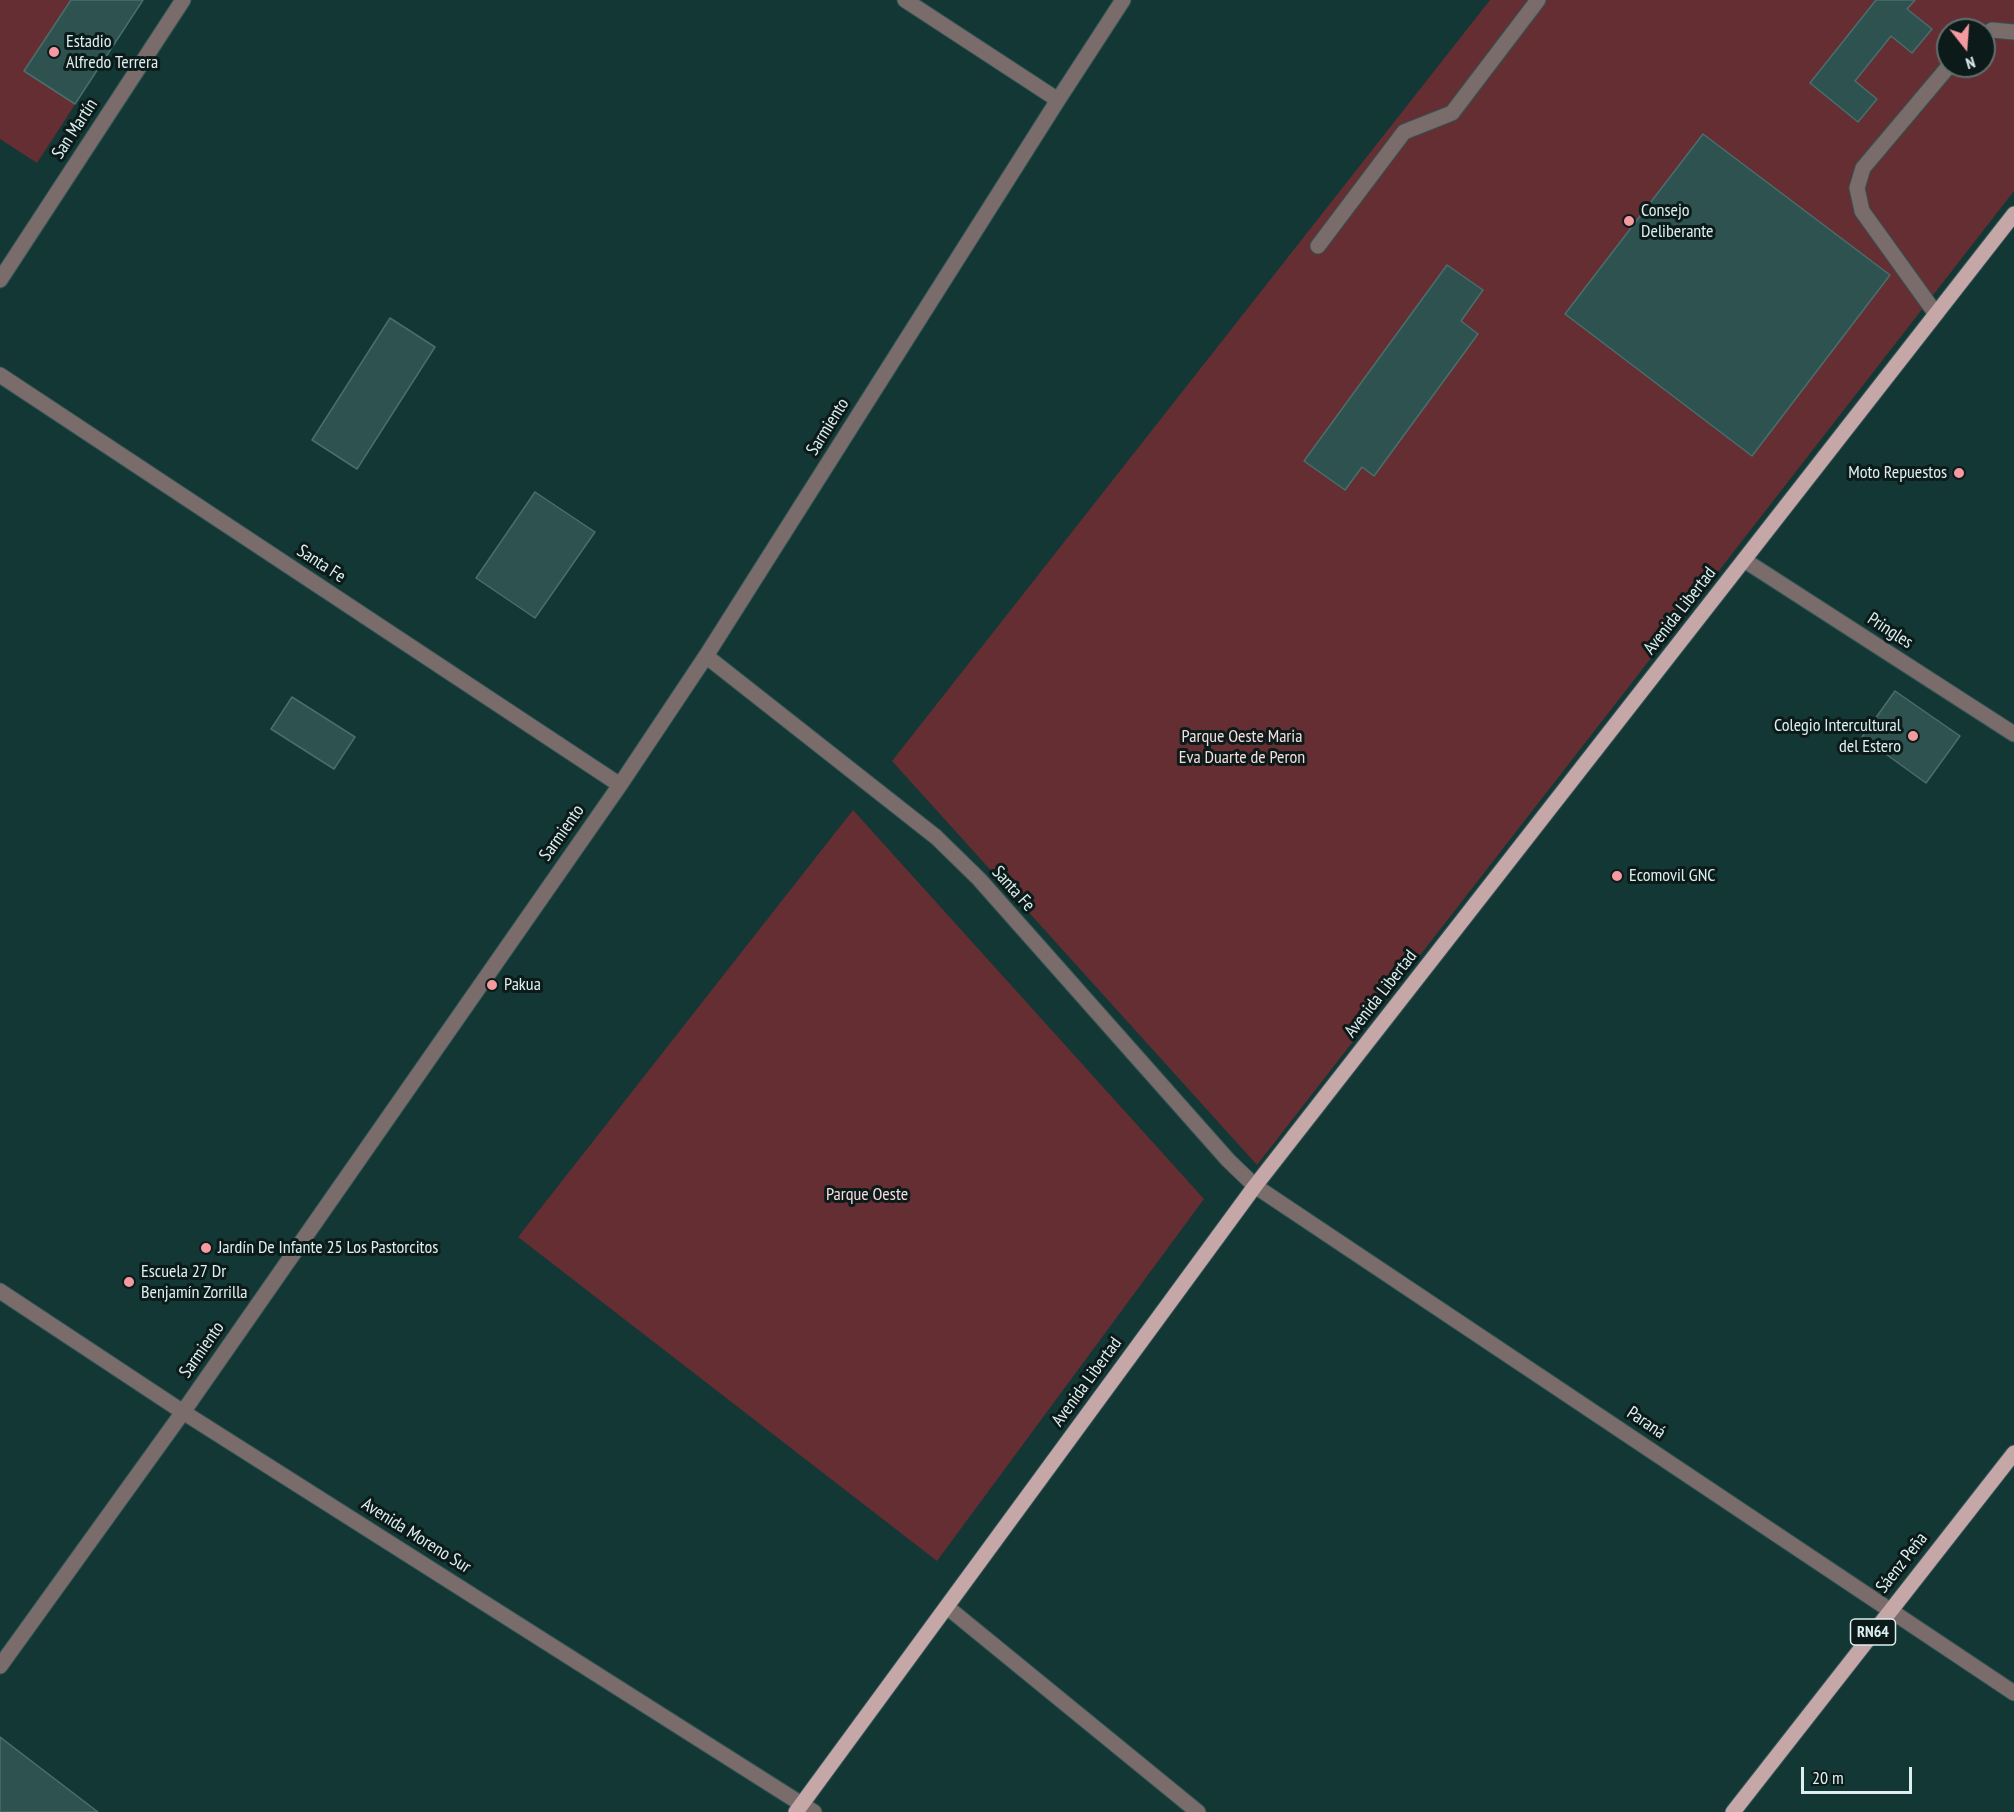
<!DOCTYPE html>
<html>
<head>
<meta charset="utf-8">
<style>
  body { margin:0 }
  #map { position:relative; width:2014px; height:1812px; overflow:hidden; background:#123735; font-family:"PT Sans Narrow",sans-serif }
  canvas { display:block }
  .north { position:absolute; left:1936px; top:18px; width:60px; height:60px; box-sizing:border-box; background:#0c1b1a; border:2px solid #60706f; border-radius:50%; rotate:163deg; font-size:16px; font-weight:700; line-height:24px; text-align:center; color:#ddf0ef }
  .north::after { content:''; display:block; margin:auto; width:21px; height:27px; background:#f49aa0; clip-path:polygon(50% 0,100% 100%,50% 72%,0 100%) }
  .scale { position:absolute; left:1801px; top:1767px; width:111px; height:27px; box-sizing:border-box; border:3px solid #ddf0ef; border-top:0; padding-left:8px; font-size:18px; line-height:21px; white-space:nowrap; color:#ddf0ef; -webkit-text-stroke:4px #0c1b1a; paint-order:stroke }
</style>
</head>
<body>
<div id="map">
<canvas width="2014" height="1812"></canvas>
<div class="north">N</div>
<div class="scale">20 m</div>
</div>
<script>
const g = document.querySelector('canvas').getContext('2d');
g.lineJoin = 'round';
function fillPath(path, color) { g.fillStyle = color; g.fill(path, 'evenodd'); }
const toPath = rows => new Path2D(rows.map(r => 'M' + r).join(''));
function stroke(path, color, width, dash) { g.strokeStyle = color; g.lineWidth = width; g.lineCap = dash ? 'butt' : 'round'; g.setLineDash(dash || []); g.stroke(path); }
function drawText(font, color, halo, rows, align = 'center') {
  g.font = font + ' "PT Sans Narrow",sans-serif'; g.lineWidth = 6; g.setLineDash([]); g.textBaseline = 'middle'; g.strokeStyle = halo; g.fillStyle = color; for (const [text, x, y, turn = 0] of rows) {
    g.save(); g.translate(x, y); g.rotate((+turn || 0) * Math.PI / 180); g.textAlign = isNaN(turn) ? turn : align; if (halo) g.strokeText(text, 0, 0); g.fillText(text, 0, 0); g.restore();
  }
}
fillPath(toPath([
  [0,0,143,0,37,163,0,139],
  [1490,0,2014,0,2014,191,1257,1165,892,761],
  [1948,30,1984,30,1984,66,1948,66],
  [853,810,1204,1199,937,1561,518,1237]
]), '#642e33');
const building = toPath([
  [71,0,143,0,75,104,24,71,71,0],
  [1876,0,1915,0,1907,9,1932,29,1912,53,1891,36,1855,81,1877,99,1858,122,1810,83,1876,0],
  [1703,134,1890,275,1752,456,1565,314,1703,134],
  [1447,265,1483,290,1461,321,1478,334,1374,476,1362,467,1345,490,1304,461,1447,265],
  [390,318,435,347,357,469,312,440,390,318],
  [535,492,595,532,535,618,476,578,535,492],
  [1895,691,1960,736,1926,783,1862,737,1895,691],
  [292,697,355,737,334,769,271,729,292,697],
  [0,1737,98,1812,0,1812,0,1737]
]);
fillPath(building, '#2e524f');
stroke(building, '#4a6e6c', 1.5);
const service = toPath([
  [1984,35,1992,30,2014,32],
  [1318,246,1404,132,1452,113,1538,0],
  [1936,314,1862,211,1857,188,1863,168,1949,66]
]);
const minor = toPath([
  [905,0,1058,100],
  [0,280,183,0],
  [0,375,620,785],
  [1744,560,2014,734],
  [706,656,936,837,979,879,1228,1160,1255,1186,2014,1693],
  [947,1607,1198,1812],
  [0,1666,183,1412,620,785,706,656,1058,100,1123,0]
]);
const tertiary = toPath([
  [0,1291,183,1412,814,1812]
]);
const primary = toPath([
  [796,1812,1255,1186,2014,214],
  [1733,1812,2014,1453]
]);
stroke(service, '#325553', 17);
stroke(minor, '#325553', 17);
stroke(tertiary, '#325553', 17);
stroke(primary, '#325553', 17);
stroke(service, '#7b6c6c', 15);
stroke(minor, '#7b6c6c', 15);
stroke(tertiary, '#7b6c6c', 15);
stroke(primary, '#c5a7a8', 15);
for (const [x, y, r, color] of [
  [54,52,6,"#f49aa0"],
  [1629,221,6,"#f49aa0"],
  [1959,473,6,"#f49aa0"],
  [1913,736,6,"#f49aa0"],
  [1617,876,6,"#f49aa0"],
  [492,985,6,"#f49aa0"],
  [206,1248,6,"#f49aa0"],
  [129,1282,6,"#f49aa0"]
]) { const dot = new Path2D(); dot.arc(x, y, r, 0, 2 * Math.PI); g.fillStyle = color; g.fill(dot); stroke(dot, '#0c1b1a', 2); }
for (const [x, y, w] of [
  [1873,1632,45]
]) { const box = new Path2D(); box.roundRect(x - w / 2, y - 13, w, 26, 4.5); g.fillStyle = '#0c1b1a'; g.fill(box); stroke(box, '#ddf0ef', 1.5); }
drawText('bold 16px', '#ddf0ef', null, [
  ["RN64",1873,1632]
]);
drawText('18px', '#ddf0ef', '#0c1b1a', [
  ["Estadio",66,42],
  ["Alfredo Terrera",66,63],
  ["Consejo",1641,211],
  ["Deliberante",1641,232],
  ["Moto Repuestos",1947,473,"right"],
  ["Colegio Intercultural",1901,726,"right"],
  ["del Estero",1901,747,"right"],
  ["Ecomovil GNC",1629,876],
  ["Pakua",504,985],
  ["Jardín De Infante 25 Los Pastorcitos",218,1248],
  ["Escuela 27 Dr",141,1272],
  ["Benjamín Zorrilla",141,1293]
], 'left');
drawText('18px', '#ddf0ef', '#0c1b1a', [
  ["San Martín",75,129,-57],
  ["Sarmiento",828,427,-58],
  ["Santa Fe",321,564,33],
  ["Avenida Libertad",1680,611,-52],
  ["Pringles",1890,631,33],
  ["Sarmiento",562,833,-55],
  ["Santa Fe",1013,889,48],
  ["Avenida Libertad",1381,994,-52],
  ["Sarmiento",202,1350,-55],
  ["Avenida Libertad",1087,1382,-54],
  ["Paraná",1646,1423,34],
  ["Avenida Moreno Sur",416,1536,32],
  ["Sáenz Peña",1902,1563,-52]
]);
drawText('18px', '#f7dcdd', '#0c1b1a', [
  ["Parque Oeste Maria",1242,737],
  ["Eva Duarte de Peron",1242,758],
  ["Parque Oeste",867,1195]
]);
</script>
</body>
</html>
